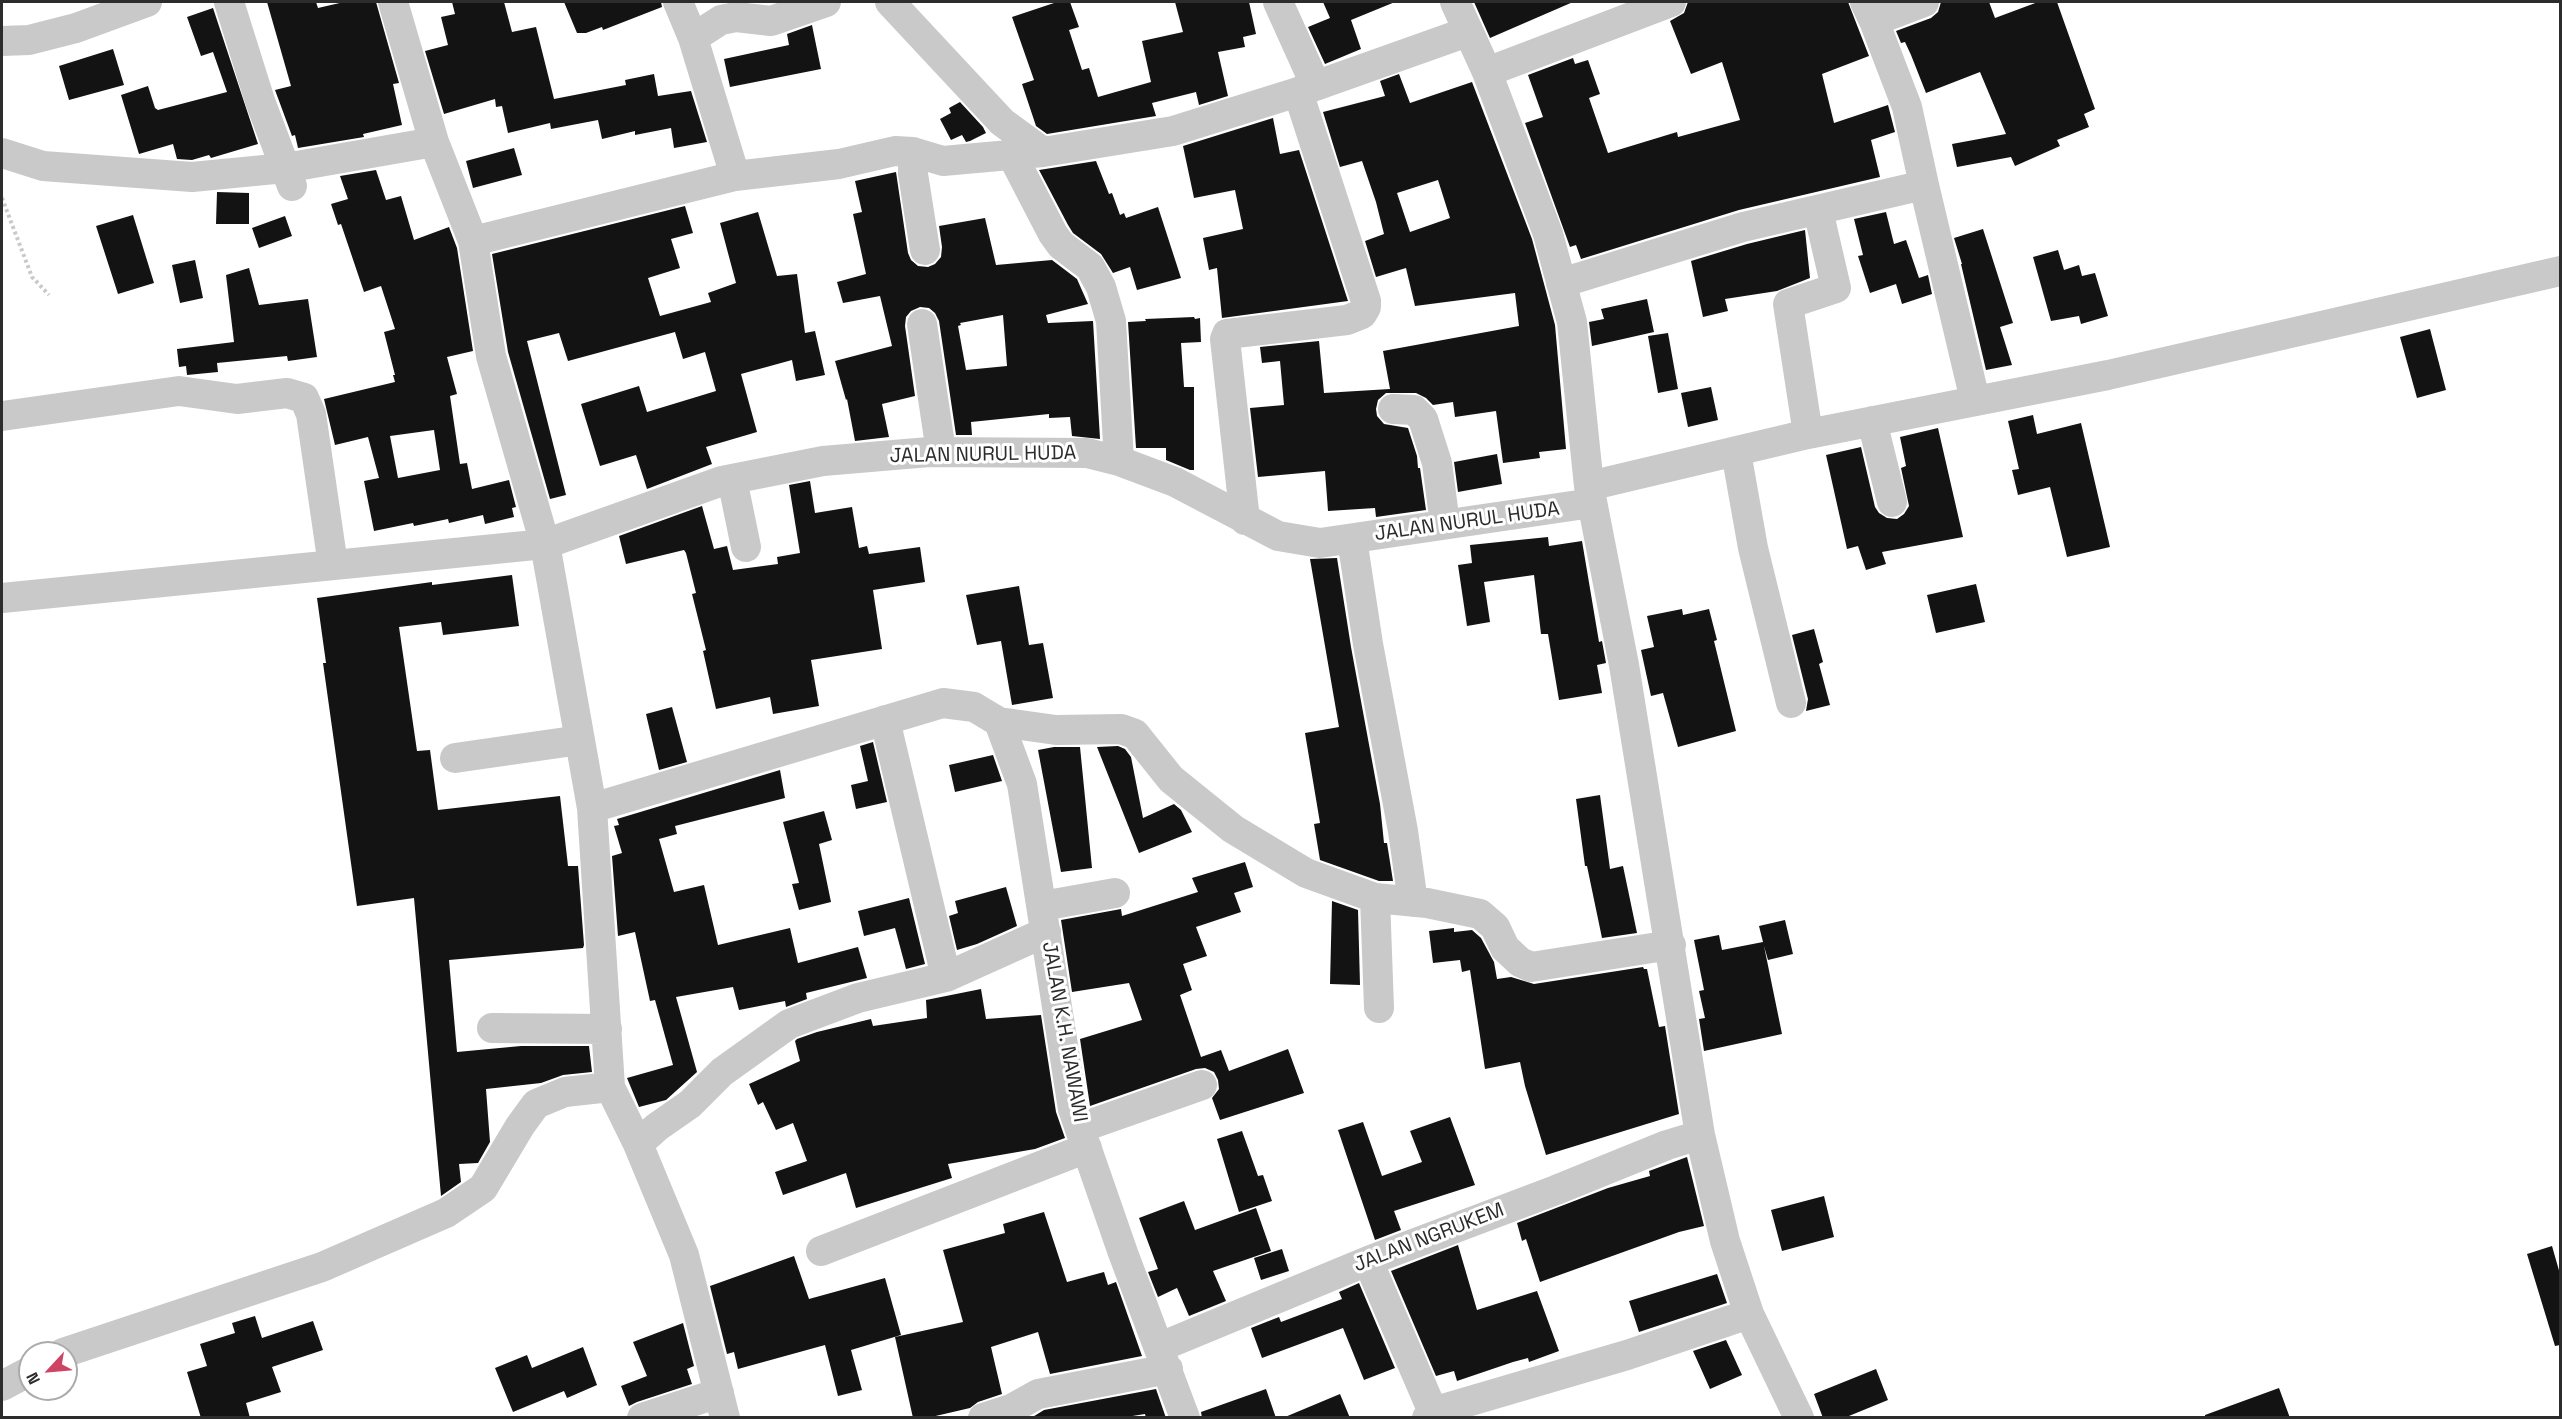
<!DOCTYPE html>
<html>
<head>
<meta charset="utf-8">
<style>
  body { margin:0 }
  #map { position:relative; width:2562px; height:1419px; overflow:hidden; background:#fff; font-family:"Space Grotesk",sans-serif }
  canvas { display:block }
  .frame { position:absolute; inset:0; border:3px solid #2c2c2c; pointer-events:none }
  .north { position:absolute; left:18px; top:1341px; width:60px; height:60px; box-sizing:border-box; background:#fff; border:2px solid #ababab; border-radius:50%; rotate:244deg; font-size:16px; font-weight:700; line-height:24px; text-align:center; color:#2c2c2c }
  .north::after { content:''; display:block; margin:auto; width:21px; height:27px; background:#ce4463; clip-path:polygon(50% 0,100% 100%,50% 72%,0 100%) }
</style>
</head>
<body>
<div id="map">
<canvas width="2562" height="1419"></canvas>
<div class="frame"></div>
<div class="north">N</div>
</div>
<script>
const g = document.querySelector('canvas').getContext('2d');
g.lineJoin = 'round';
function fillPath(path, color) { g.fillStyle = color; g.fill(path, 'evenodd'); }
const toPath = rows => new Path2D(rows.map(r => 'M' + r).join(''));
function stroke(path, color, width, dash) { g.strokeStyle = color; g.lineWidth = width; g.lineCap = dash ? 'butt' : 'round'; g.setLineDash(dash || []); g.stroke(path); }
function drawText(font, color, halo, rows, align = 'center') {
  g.font = font + ' "Space Grotesk",sans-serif'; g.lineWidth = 6; g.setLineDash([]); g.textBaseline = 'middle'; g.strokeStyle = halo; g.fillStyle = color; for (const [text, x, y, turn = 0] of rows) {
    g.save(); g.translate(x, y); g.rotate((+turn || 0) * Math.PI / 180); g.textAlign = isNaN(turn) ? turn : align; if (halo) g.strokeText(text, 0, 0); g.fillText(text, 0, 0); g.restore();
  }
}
fillPath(toPath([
  [267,2,316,2,318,8,344,2,376,2,399,83,393,84,402,125,363,134,364,137,298,148,295,135,292,136,275,90,291,86],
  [452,2,504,2,512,32,536,27,554,99,626,85,625,80,654,74,658,96,691,91,707,142,674,148,671,128,635,135,635,131,602,139,598,120,551,129,550,123,508,133,502,106,496,107,495,99,444,114,425,51,448,45,441,17,455,14],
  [564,2,661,2,662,7,603,30,602,27,586,33,577,33],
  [1057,2,1070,2,1079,27,1069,30,1082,70,1089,68,1098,97,1151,82,1142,41,1183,32,1175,2,1249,2,1256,34,1243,37,1245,47,1218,52,1228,96,1199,105,1196,92,1152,103,1156,116,1047,134,1036,126,1022,84,1034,80,1012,17],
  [1323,2,1395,2,1351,20,1361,49,1325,64,1308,27,1330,18],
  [1474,2,1573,2,1490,38],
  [1688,2,1848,2,1869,56,1822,74,1834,123,1888,105,1895,132,1871,140,1880,177,1739,210,1581,259,1576,245,1570,247,1525,123,1543,117,1528,75,1573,58,1575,64,1588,60,1600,94,1589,98,1608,153,1677,132,1678,137,1740,120,1722,62,1691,74,1670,21,1684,13],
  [1941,2,1989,2,1995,18,2038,2,2057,2,2095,109,2084,114,2089,127,2057,140,2060,146,2015,166,2011,157,1957,167,1952,144,2006,134,1980,72,1926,93,1911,55,1905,42,1901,43,1896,31,1931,18,1938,12],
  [213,8,258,144,211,158,209,155,192,160,177,159,173,144,139,154,121,95,148,86,155,108,158,110,227,92,213,52,201,56,187,17],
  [812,25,821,69,730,87,724,59,789,45,787,34],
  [113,49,124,85,69,100,59,66],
  [1399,74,1410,103,1472,82,1532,239,1555,325,1566,449,1539,452,1540,458,1503,463,1496,411,1455,417,1453,402,1433,405,1426,398,1416,393,1386,393,1378,400,1376,409,1377,416,1384,424,1408,428,1417,456,1418,468,1420,468,1426,510,1376,517,1375,508,1328,511,1325,471,1258,477,1250,408,1284,405,1280,361,1262,363,1260,347,1319,341,1324,393,1390,389,1383,351,1519,326,1515,293,1415,306,1406,268,1376,277,1365,241,1384,234,1376,202,1362,161,1340,167,1323,112,1385,96,1380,81],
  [1438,180,1450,218,1410,232,1397,193],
  [960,102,983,127,986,133,970,141,966,142,962,135,951,140,940,119,951,113,949,108],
  [1273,118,1280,154,1299,150,1348,301,1222,318,1217,268,1209,270,1203,238,1243,229,1235,190,1194,198,1183,146],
  [514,148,522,175,473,188,466,161],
  [1096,161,1109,194,1112,193,1120,215,1124,213,1126,218,1158,207,1181,278,1137,290,1130,267,1113,273,1101,254,1073,233,1068,225,1039,170],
  [376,170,386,200,401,196,414,240,449,227,457,248,473,351,447,357,457,394,450,396,460,464,467,463,472,489,509,480,516,507,512,508,514,517,485,524,483,515,449,523,448,519,414,526,413,523,374,531,364,481,379,478,368,437,335,445,324,399,395,382,393,375,395,375,384,332,395,329,381,286,364,292,341,224,338,225,331,204,348,199,340,176],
  [434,430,440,470,398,478,390,436],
  [896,172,908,253,911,260,918,266,928,267,935,264,941,257,942,247,939,226,985,218,996,265,1052,260,1077,279,1088,304,1046,315,1048,323,1093,321,1100,439,1072,436,1070,417,1049,418,1049,414,971,422,972,435,956,435,939,321,935,313,929,308,920,307,911,311,906,317,905,326,915,396,882,404,889,437,855,441,847,399,846,400,835,361,892,346,880,296,843,303,837,282,866,274,853,214,862,212,855,181],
  [1003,315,1007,366,966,370,958,326,961,325,960,323],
  [217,192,249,193,249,224,216,224],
  [685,206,693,233,671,239,680,268,648,278,660,316,711,302,708,293,736,283,720,223,758,212,777,276,797,274,805,333,815,331,825,375,796,381,792,360,741,374,757,432,706,447,712,464,647,489,636,455,600,466,581,404,639,386,647,412,716,391,705,352,683,359,675,332,568,361,559,333,527,341,566,495,550,499,508,352,492,254],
  [1886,212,1894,244,1906,240,1919,278,1928,275,1932,294,1902,304,1896,284,1870,293,1858,256,1863,255,1854,219],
  [133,215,154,283,118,294,96,226],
  [285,216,292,236,259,248,252,228],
  [1983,229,2013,323,2000,327,2012,365,1986,370,1961,264,1962,264,1954,238],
  [1805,230,1810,278,1777,291,1725,299,1728,311,1703,317,1691,261,1747,244],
  [2058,250,2064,270,2079,265,2082,276,2095,273,2108,316,2081,324,2079,316,2051,321,2033,257],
  [195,260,203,298,180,303,172,265],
  [249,268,259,305,308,299,317,357,288,361,287,356,217,363,218,372,187,375,186,366,179,367,177,349,234,342,226,275],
  [1647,299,1654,332,1592,346,1589,322,1604,319,1601,309],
  [1194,317,1195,319,1200,318,1201,342,1181,343,1184,387,1194,387,1194,470,1190,470,1166,460,1166,448,1136,448,1128,322,1146,321,1145,319],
  [2430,329,2446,390,2417,398,2400,337],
  [1668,333,1678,389,1658,393,1648,336],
  [1711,387,1718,420,1688,427,1681,393],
  [2033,415,2037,434,2081,423,2110,547,2067,557,2050,487,2018,495,2012,470,2019,469,2008,421],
  [1938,428,1963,537,1882,552,1886,564,1866,570,1858,546,1847,549,1826,455,1861,447,1875,507,1879,513,1887,518,1897,519,1904,514,1909,506,1901,468,1906,466,1900,437],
  [1497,454,1502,484,1458,492,1454,462],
  [810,481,815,513,852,507,859,548,867,546,869,554,920,547,925,582,873,590,882,649,811,660,819,706,773,714,770,697,716,709,703,651,706,650,692,594,696,593,686,553,684,550,626,564,619,536,702,506,714,549,727,546,733,570,778,564,777,557,800,553,789,485],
  [1548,537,1549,546,1582,541,1599,642,1602,641,1606,663,1597,665,1602,693,1559,700,1548,634,1541,634,1534,575,1484,582,1490,622,1467,626,1458,565,1472,563,1470,545],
  [1337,558,1351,647,1380,804,1384,843,1387,843,1393,881,1379,881,1320,860,1314,824,1320,823,1305,733,1339,727,1310,559],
  [512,575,519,626,443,635,441,622,399,627,417,751,430,750,438,810,560,796,568,866,578,866,584,945,583,948,449,960,457,1052,521,1046,589,1046,592,1072,563,1075,541,1083,486,1089,490,1142,478,1163,459,1164,461,1182,441,1196,414,898,357,906,323,663,326,663,317,598,432,582,432,585],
  [1976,584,1985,622,1936,633,1927,595],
  [1019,586,1029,645,1043,643,1053,698,1012,705,1001,641,977,645,966,595],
  [1682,609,1683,615,1709,609,1717,640,1714,641,1736,731,1678,747,1663,693,1651,696,1641,650,1654,647,1647,616],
  [1814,629,1823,662,1819,664,1830,705,1806,711,1808,699,1792,635],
  [672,707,687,762,659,770,646,714],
  [873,742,887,802,856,809,851,785,868,781,860,746],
  [1118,746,1125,749,1131,757,1143,818,1174,804,1181,810,1192,832,1139,853,1097,747],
  [1054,747,1080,747,1092,868,1061,872,1038,750],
  [993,755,1002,781,955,792,949,765],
  [780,770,785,798,675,826,677,834,659,839,674,892,704,885,718,945,790,928,798,963,858,947,867,978,806,993,807,999,786,1007,785,1001,739,1010,733,987,676,997,697,1072,666,1100,639,1107,627,1078,673,1065,655,1000,650,1001,635,932,618,936,612,856,622,853,614,826,619,825,617,819],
  [1600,795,1610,869,1623,866,1637,933,1602,938,1587,866,1585,866,1576,799],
  [824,811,832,840,819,844,831,902,799,910,792,884,799,883,783,822],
  [1245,862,1253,887,1234,893,1241,912,1196,927,1207,956,1183,964,1192,990,1180,995,1201,1057,1221,1050,1229,1071,1288,1049,1304,1093,1220,1120,1212,1098,1219,1089,1218,1080,1214,1072,1205,1068,1196,1069,1090,1106,1080,1039,1142,1020,1129,983,1072,992,1061,920,1121,909,1122,916,1198,892,1192,878],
  [1006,887,1017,926,977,944,957,950,949,916,958,913,955,901],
  [909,898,925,964,906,969,895,928,864,936,858,911],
  [1332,901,1358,910,1360,985,1330,984],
  [1785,920,1793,954,1768,960,1764,946,1782,1034,1704,1051,1699,1019,1705,1018,1699,991,1704,990,1694,940,1719,935,1722,950,1763,942,1759,926],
  [1454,928,1454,932,1472,930,1481,938,1494,962,1497,979,1511,977,1534,984,1643,967,1644,969,1647,969,1659,1027,1665,1026,1679,1114,1546,1155,1525,1086,1520,1062,1485,1069,1470,970,1462,972,1460,960,1433,963,1429,931],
  [981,989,986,1019,1041,1015,1056,1112,1065,1138,1035,1149,948,1164,952,1178,856,1208,846,1173,783,1195,775,1172,807,1161,793,1123,776,1130,763,1102,758,1105,749,1084,800,1061,795,1041,797,1039,817,1032,871,1019,873,1026,927,1018,926,1000],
  [1450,1117,1475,1185,1394,1211,1401,1230,1375,1240,1338,1130,1363,1122,1382,1176,1422,1162,1410,1131],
  [1242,1131,1258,1176,1263,1175,1272,1201,1239,1212,1217,1139],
  [1687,1157,1704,1226,1679,1232,1540,1282,1526,1239,1522,1241,1517,1223,1608,1188,1650,1176,1649,1171],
  [1824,1196,1834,1237,1782,1251,1771,1210],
  [1184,1201,1195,1230,1256,1208,1271,1251,1213,1271,1226,1301,1189,1316,1177,1288,1158,1297,1148,1272,1158,1269,1139,1218],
  [1044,1212,1067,1282,1104,1272,1108,1285,1116,1282,1142,1356,1050,1374,1038,1332,991,1347,1002,1394,978,1402,970,1408,927,1418,913,1418,895,1337,963,1322,943,1250,1005,1233,1003,1224],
  [1458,1245,1477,1310,1537,1291,1559,1351,1529,1362,1528,1358,1513,1362,1457,1381,1454,1371,1436,1376,1391,1271],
  [2552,1246,2560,1274,2560,1345,2555,1346,2527,1254],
  [1282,1249,1289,1271,1261,1280,1254,1258],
  [794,1256,809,1299,885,1278,901,1335,851,1350,862,1390,838,1396,825,1345,738,1369,734,1352,727,1354,710,1286],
  [1717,1274,1727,1303,1639,1332,1629,1301],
  [1359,1283,1395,1368,1364,1380,1343,1328,1262,1358,1251,1328,1279,1317,1281,1322,1342,1299,1339,1292],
  [255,1316,262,1338,313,1321,323,1350,272,1367,281,1392,246,1403,250,1418,201,1418,187,1372,207,1366,200,1344,235,1333,232,1323],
  [683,1323,694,1366,687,1369,692,1384,637,1402,629,1406,621,1386,647,1376,633,1342],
  [1726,1340,1742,1375,1710,1389,1693,1351],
  [583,1347,597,1385,567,1398,564,1391,513,1412,495,1368,527,1355,532,1368],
  [1876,1369,1888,1400,1844,1418,1823,1418,1814,1394],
  [2279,1388,2290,1418,2205,1418,2205,1415],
  [1156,1389,1166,1418,1146,1418,1145,1414,1120,1418,1031,1418,1044,1410],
  [1266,1389,1276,1418,1202,1418,1201,1412],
  [1340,1394,1350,1418,1285,1418,1285,1417]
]), '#131313');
stroke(toPath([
  [2,198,32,277,49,295]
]), '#c9c9c9', 4, [3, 3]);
stroke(toPath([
  [229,2,260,101,292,186],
  [393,2,434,142,473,241,491,356,545,544,592,808,610,1087,638,1144],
  [678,2,693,38],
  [890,2,1002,122,1043,152],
  [1278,2,1315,84],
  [1455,2,1487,72,1548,234,1572,322,1589,486,1624,665,1700,1135,1725,1241,1749,1314,1799,1418],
  [1865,2,1874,21,1924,2],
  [2,41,29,40,76,28,147,2],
  [1487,72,1671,2],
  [913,152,913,174,925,250],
  [2,153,43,166,192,177,285,168,434,142],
  [1012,155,1053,234,1061,245,1090,267,1101,287,1111,321,1119,461],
  [735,176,693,38,721,20,736,17,771,21,826,2],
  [1924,185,1975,400],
  [473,241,735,176,839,164,895,151,913,152,943,161,1043,152,1173,131,1298,92,1467,32],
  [1561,283,1743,227,1924,185,1907,107,1874,21],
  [922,324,941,452],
  [1393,409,1414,410,1423,419,1437,463,1445,524],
  [2,416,179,391,237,399,287,393,304,398,311,414,333,565],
  [1872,421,1892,502],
  [1808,434,1788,304,1836,288,1818,210],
  [1736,452,1753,548,1791,703],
  [732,479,746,547],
  [1589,486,1808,434,2108,375,2560,271],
  [1245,520,1225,339,1227,334,1347,320,1362,314,1366,307,1366,301,1298,92],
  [1352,539,1368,644,1403,831,1413,902],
  [2,598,545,544,722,481,823,461,929,452,1087,453,1119,461,1175,482,1278,536,1320,543,1592,503],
  [885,720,946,977],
  [999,722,1022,784,1073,1109,1123,1253,1185,1418],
  [455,758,580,740],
  [592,808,943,703,974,707,999,722,1056,730,1121,729,1135,734,1171,779,1233,829,1306,873,1375,898,1427,903,1480,914,1495,927,1505,948,1520,962,1531,967,1671,945],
  [1375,898,1379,1008],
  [1042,906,1115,893],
  [492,1028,607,1029],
  [1080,1128,1202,1085],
  [821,1251,1087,1148],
  [1368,1261,1433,1412],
  [1160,1347,1368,1261,1556,1190,1667,1145,1700,1135],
  [63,1353,322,1267,446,1213,483,1188,520,1126,536,1104,565,1092,610,1087],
  [2,1386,30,1371],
  [642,1418,719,1393],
  [725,1418,684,1255,638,1144,657,1127,690,1104,722,1072,789,1024,858,998,946,977,1046,932],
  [983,1418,1011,1409,1038,1394,1168,1369],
  [1427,1418,1433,1412,1627,1355,1749,1314]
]), '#c9c9c9', 30);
drawText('20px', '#2c2c2c', '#fff', [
  ["JALAN NURUL HUDA",983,455,-1],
  ["JALAN NURUL HUDA",1467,522,-8],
  ["JALAN K.H. NAWAWI",1064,1032,80],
  ["JALAN NGRUKEM",1429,1238,-21]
]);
</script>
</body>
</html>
